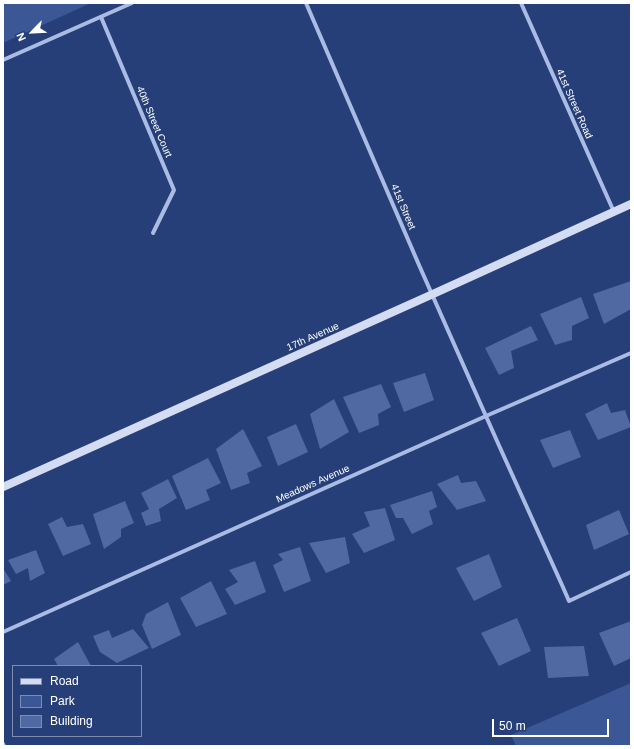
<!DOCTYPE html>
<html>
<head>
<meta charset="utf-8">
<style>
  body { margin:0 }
  #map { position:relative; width:634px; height:749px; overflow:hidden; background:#273f79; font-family:Arial,sans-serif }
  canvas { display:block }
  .frame { position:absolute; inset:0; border:4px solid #fff; pointer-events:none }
  .legend { position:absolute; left:12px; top:665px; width:130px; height:72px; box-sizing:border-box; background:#273f79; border:1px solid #7d8caf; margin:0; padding:5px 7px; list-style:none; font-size:12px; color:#fff }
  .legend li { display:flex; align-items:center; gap:8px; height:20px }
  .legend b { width:20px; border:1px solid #7d8caf }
  .north { position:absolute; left:12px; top:12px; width:40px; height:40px; -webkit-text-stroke:3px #273f79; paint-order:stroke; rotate:246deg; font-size:11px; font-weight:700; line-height:16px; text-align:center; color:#fff }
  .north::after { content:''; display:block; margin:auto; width:14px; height:18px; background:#fff; clip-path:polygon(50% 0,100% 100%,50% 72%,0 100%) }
  .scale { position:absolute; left:492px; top:719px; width:117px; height:18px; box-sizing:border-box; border:2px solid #fff; border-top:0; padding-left:5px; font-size:12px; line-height:14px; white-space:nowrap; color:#fff; -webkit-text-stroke:3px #273f79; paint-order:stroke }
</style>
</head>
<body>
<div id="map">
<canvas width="634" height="749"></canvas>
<div class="frame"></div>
<ul class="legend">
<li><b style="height:5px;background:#d3dcf3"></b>Road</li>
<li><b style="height:11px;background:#3b5796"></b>Park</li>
<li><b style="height:11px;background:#5069a2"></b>Building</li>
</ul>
<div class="north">N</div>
<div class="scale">50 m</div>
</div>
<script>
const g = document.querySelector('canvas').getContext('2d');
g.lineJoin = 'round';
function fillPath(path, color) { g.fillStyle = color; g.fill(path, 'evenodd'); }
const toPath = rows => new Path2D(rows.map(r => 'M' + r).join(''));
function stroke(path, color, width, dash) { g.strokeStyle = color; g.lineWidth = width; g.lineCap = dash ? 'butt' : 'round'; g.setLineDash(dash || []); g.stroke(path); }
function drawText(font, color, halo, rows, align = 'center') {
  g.font = font + ' Arial,sans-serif'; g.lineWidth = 4; g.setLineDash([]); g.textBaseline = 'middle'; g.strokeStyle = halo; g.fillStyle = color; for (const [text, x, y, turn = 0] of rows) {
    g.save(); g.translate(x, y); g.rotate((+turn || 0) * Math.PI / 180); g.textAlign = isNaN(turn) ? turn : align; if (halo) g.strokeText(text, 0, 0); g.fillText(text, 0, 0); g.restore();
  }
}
fillPath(toPath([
  [3,3,91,3,3,43],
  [631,683,631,746,516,746,511,735]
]), '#3b5796');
fillPath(toPath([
  [631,281,631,309,604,324,593,294],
  [581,297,589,318,572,326,572,340,555,345,540,314],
  [531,326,538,340,511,351,514,368,499,375,485,348],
  [425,373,434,400,404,412,393,383],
  [381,384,391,407,378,414,379,425,359,433,343,397],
  [334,399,349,432,320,449,310,414],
  [607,403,611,413,625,410,631,427,598,440,585,414],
  [296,424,308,452,278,466,267,437],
  [243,429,262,466,247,473,250,483,231,490,216,449],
  [570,430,581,457,553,468,540,440],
  [208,458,221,483,206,490,210,500,186,510,172,476],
  [458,475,461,483,476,481,486,501,457,510,437,484],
  [168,479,177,498,159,509,161,521,146,526,141,513,149,509,141,493],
  [432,491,437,507,429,511,433,524,412,534,403,518,396,518,390,505],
  [125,501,134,523,121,529,121,537,104,549,93,514],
  [385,508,395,540,364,553,352,534,370,526,364,512],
  [619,510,629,534,594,550,586,525],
  [62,517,67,527,83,524,91,544,63,556,48,524],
  [345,537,350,563,326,573,309,543],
  [300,547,311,581,284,592,273,565,283,560,278,554],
  [36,550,45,573,30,581,28,568,16,574,8,560],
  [489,554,502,587,474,601,456,568],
  [255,561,266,592,235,605,225,589,238,582,229,570],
  [3,568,11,581,3,585],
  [211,581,227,614,196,627,180,598],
  [168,602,181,635,152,649,142,625,146,614],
  [517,618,531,651,499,666,481,633],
  [631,621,631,658,614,666,599,633],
  [133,629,149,648,117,663,100,652,93,636,109,630,112,638],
  [78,642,91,666,58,666,54,659],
  [584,646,589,676,548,678,544,647]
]), '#5069a2');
stroke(toPath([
  [306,3,419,265,497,441,562,585,569,601,631,572],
  [521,3,614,212],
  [101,17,174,190,153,233],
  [3,60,132,3],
  [3,632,486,416,631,353],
  [3,744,4,746]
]), '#aabce3', 4);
stroke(toPath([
  [3,487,433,294,631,204]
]), '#d3dcf3', 8);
drawText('10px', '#fff', '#273f79', [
  ["41st Street Road",574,104,66],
  ["40th Street Court",154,122,67],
  ["41st Street",403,207,67],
  ["17th Avenue",313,337,-24],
  ["Meadows Avenue",313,484,-24]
]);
</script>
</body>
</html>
